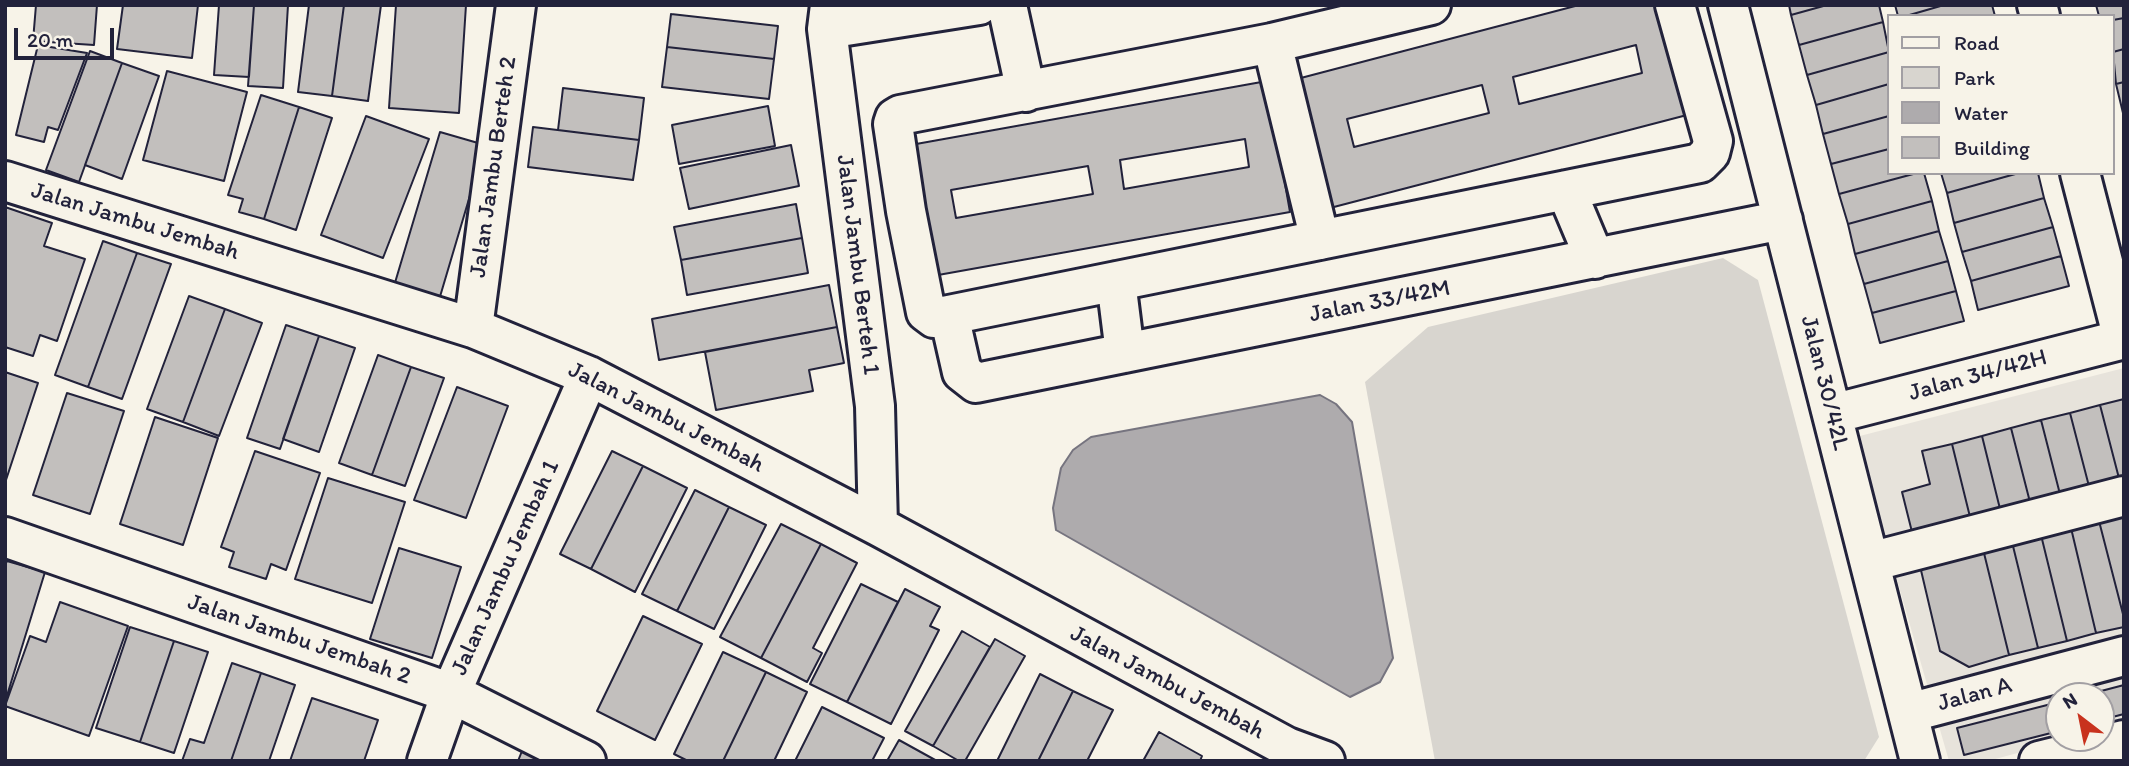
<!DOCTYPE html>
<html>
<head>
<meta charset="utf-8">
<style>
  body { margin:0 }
  #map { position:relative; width:2129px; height:766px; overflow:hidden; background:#f7f3e8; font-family:Itim,sans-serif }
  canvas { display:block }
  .frame { position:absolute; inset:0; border:7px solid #22223b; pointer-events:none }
  .legend { position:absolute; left:1887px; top:14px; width:228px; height:161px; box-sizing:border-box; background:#f7f3e8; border:2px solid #a29fa3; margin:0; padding:9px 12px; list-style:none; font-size:21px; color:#22223b }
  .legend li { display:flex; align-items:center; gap:14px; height:35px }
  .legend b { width:35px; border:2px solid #a29fa3 }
  .north { position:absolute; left:2045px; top:682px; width:70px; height:70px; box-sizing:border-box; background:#f7f3e8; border:2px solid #a29fa3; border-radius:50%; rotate:328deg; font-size:19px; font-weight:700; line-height:28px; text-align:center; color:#22223b }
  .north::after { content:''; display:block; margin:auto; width:24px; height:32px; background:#c8321e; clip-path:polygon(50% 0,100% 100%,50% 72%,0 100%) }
  .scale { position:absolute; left:14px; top:28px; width:100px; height:32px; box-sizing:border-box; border:4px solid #22223b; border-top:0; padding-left:9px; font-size:21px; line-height:24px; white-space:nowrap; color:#22223b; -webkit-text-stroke:5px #f7f3e8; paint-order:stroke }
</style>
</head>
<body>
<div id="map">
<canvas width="2129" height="766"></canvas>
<div class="frame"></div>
<ul class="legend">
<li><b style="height:9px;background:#f7f3e8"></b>Road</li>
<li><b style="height:19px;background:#d8d5cf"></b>Park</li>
<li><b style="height:19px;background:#aeabad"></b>Water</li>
<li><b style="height:19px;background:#c2bfbd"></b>Building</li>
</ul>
<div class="north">N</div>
<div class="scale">20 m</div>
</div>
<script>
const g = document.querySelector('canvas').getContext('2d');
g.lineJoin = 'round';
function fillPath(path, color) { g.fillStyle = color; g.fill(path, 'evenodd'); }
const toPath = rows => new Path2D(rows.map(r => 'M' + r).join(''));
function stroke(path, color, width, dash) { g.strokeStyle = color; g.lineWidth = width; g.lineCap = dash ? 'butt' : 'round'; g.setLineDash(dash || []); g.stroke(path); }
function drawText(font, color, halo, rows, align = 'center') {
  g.font = font + ' Itim,sans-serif'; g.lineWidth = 6; g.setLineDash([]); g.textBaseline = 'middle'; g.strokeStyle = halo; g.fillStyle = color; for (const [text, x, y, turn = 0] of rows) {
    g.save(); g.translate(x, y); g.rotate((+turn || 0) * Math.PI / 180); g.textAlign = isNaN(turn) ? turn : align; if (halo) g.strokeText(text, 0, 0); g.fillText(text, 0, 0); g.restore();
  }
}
fillPath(toPath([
  [2124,368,2124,724,2101,731,2101,696,2059,696,2059,738,2073,738,1988,761,1949,761,1856,437]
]), '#e7e3db');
fillPath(toPath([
  [1723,258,1758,280,1879,737,1864,761,1435,761,1365,382,1428,327]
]), '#d8d5cf');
const water = toPath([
  [1320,395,1336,404,1352,422,1393,658,1380,682,1350,697,1056,530,1053,508,1061,468,1073,450,1091,437,1320,395]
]);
fillPath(water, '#aeabad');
stroke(water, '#76747f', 2);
const building = toPath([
  [36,5,97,5,94,45,33,41,36,5],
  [123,5,198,5,192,58,117,49,123,5],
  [219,5,254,5,249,77,214,75,219,5],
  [254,5,288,5,283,88,248,86,254,5],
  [309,5,344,5,332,96,298,92,309,5],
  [344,5,381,5,368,101,332,96,344,5],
  [396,5,466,5,459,113,389,108,396,5],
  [1579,5,1658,5,1687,115,1330,208,1297,79,1579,5],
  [1636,45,1642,73,1519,104,1513,77,1636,45],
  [1482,85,1489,113,1354,147,1347,119,1482,85],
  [1789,5,1827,5,1791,15,1789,5],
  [1827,5,1879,5,1883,22,1799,45,1791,15,1827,5],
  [1895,5,1944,5,1906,16,1898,16,1895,5],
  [1944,5,1992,5,1995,16,1906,16,1944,5],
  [2096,5,2124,5,2124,18,2113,20,2113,16,2099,16,2096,5],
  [671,14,778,26,774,59,667,47,671,14],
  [2124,18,2124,49,2113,52,2113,20,2124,18],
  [1883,22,1889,52,1807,75,1799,45,1883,22],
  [38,45,87,53,58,130,48,127,44,142,16,135,38,45],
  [667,47,774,59,769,99,662,87,667,47],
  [2124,49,2124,82,2116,84,2113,52,2124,49],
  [90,51,122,63,79,182,46,170,90,51],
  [1889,52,1889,84,1816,105,1807,75,1889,52],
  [122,63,159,76,122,179,85,165,122,63],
  [167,71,247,92,224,181,143,160,167,71],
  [1267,81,1290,212,927,277,905,146,1267,81],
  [1245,139,1249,167,1124,189,1120,160,1245,139],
  [1088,166,1093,194,956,218,951,190,1088,166],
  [2124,82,2124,113,2123,113,2116,84,2124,82],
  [1889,84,1889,116,1823,134,1816,105,1889,84],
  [563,88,644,98,639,140,558,130,563,88],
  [261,95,299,107,264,219,239,212,243,199,228,195,261,95],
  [768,106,775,146,679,164,672,125,768,106],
  [299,107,332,118,296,230,264,219,299,107],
  [366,116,429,139,383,258,321,235,366,116],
  [1889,116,1889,149,1831,164,1823,134,1889,116],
  [533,127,639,140,633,180,528,167,533,127],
  [440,132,485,145,439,300,394,286,440,132],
  [791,145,799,186,689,209,680,168,791,145],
  [1889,149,1889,173,1917,173,1839,194,1831,164,1889,149],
  [1917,173,1924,173,1932,201,1848,224,1839,194,1917,173],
  [1941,173,2019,173,1947,193,1941,173],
  [2019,173,2038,173,2044,198,1954,223,1947,193,2019,173],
  [2044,198,2053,227,1962,252,1954,223,2044,198],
  [1932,201,1939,231,1855,254,1848,224,1932,201],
  [796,204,802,238,681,260,674,227,796,204],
  [5,207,52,223,44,246,85,259,57,341,40,335,33,356,5,347,5,207],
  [2053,227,2061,256,1971,281,1962,252,2053,227],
  [1939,231,1948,261,1864,284,1855,254,1939,231],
  [802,238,808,273,687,295,681,260,802,238],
  [103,241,137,253,88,387,55,375,103,241],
  [137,253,171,264,122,399,88,387,137,253],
  [2061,256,2069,286,1978,310,1971,281,2061,256],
  [1948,261,1956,291,1872,313,1864,284,1948,261],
  [829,285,837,327,659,360,652,319,829,285],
  [1956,291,1964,321,1880,343,1872,313,1956,291],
  [189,296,225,309,183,422,147,409,189,296],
  [225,309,262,323,219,436,183,422,225,309],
  [286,325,319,336,280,449,247,438,286,325],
  [837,327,844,363,809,370,813,391,716,410,705,352,837,327],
  [319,336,355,348,319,452,283,439,319,336],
  [378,355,411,367,372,475,339,463,378,355],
  [411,367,444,378,405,486,372,475,411,367],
  [5,372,38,383,5,483,5,372],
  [457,387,508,406,466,518,414,500,457,387],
  [67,393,124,411,90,514,33,495,67,393],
  [2124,399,2124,486,2121,486,2100,405,2124,399],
  [2100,405,2121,486,2091,494,2070,413,2100,405],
  [2070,413,2091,494,2062,502,2041,420,2070,413],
  [155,417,218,438,183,545,120,524,155,417],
  [2041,420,2062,502,2032,510,2011,428,2041,420],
  [2011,428,2032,510,2002,517,1982,436,2011,428],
  [1982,436,2002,517,1972,525,1952,444,1982,436],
  [1952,444,1972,525,1914,540,1902,492,1930,484,1922,451,1952,444],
  [255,451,320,473,286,570,271,564,266,579,229,567,234,552,221,547,255,451],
  [612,451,643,466,591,569,560,554,612,451],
  [643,466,687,488,635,592,591,569,643,466],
  [328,478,405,502,372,603,295,579,328,478],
  [695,490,729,507,677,611,642,594,695,490],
  [729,507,766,525,714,629,677,611,729,507],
  [2124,515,2124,618,2099,521,2124,515],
  [2099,521,2124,618,2124,627,2096,633,2071,528,2099,521],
  [781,524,821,544,761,658,720,637,781,524],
  [2071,528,2096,633,2067,641,2041,535,2071,528],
  [2041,535,2067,641,2038,648,2012,542,2041,535],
  [2012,542,2038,648,2009,655,1983,549,2012,542],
  [821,544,857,563,813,648,822,653,807,682,761,658,821,544],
  [399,548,461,567,432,658,370,639,399,548],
  [1983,549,2009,655,1969,667,1940,651,1920,566,1983,549],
  [7,561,45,572,5,702,5,565,7,561],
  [861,584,898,602,847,702,810,684,861,584],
  [905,589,940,607,930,626,939,630,891,724,847,702,905,589],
  [60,602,128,626,89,736,5,706,30,636,46,642,60,602],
  [643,616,702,644,655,740,597,711,643,616],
  [130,627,174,641,140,742,96,728,130,627],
  [962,631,990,647,933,746,905,731,962,631],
  [995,639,1025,656,965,761,959,761,933,746,995,639],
  [174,641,208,652,174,753,140,742,174,641],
  [723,652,766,672,723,761,688,761,674,754,723,652],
  [232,663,261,673,231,761,182,761,190,739,204,743,232,663],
  [766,672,807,692,774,761,723,761,766,672],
  [261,673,295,685,269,761,231,761,261,673],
  [1040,674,1073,691,1038,761,997,761,1040,674],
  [2124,685,2124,714,2101,720,2101,696,2082,696,2124,685],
  [1073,691,1113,710,1087,761,1038,761,1073,691],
  [312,698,378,720,364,761,290,761,312,698],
  [2059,702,2059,731,1964,755,1957,728,2059,702],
  [822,707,884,738,872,761,795,761,822,707],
  [1159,732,1202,756,1200,761,1143,761,1159,732],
  [899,740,937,761,887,761,899,740],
  [522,751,548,761,518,761,522,751]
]);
fillPath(building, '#c2bfbd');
stroke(building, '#22223b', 2);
const minor = toPath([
  [830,5,827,29,875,406,878,526],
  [1007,5,1026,92],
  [1431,5,1272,43,900,115,895,118,893,124,906,211,926,312,934,318,949,315,1700,163,1710,153,1713,141,1675,5],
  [1728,5,1920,761],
  [2037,5,2040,16],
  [827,29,979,5],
  [1272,43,1320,240],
  [2080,173,2123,339],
  [5,181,473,328,589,376,878,526,1287,747,1325,761],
  [1566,190,1595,259],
  [1116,281,1125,353],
  [949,315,962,372,976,383,1783,220],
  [473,328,516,5],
  [1832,414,2124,339],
  [5,537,451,693,586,761],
  [1870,562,2124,496],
  [1908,713,2124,656],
  [427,761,451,693,589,376],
  [2039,761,2124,740]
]);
stroke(minor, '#22223b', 44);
stroke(minor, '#f7f3e8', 38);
drawText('24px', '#22223b', '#f7f3e8', [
  ["Jalan Jambu Berteh 2",494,167,-82],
  ["Jalan Jambu Jembah",135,222,17],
  ["Jalan Jambu Berteh 1",857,265,83],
  ["Jalan 33/42M",1380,302,-11],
  ["Jalan 34/42H",1978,376,-15],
  ["Jalan 30/42L",1824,383,76],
  ["Jalan Jambu Jembah",666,418,27],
  ["Jalan Jambu Jembah 1",506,568,-66],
  ["Jalan Jambu Jembah 2",299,640,19],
  ["Jalan Jambu Jembah",1167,683,28],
  ["Jalan A",1975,695,-15]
]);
</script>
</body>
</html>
